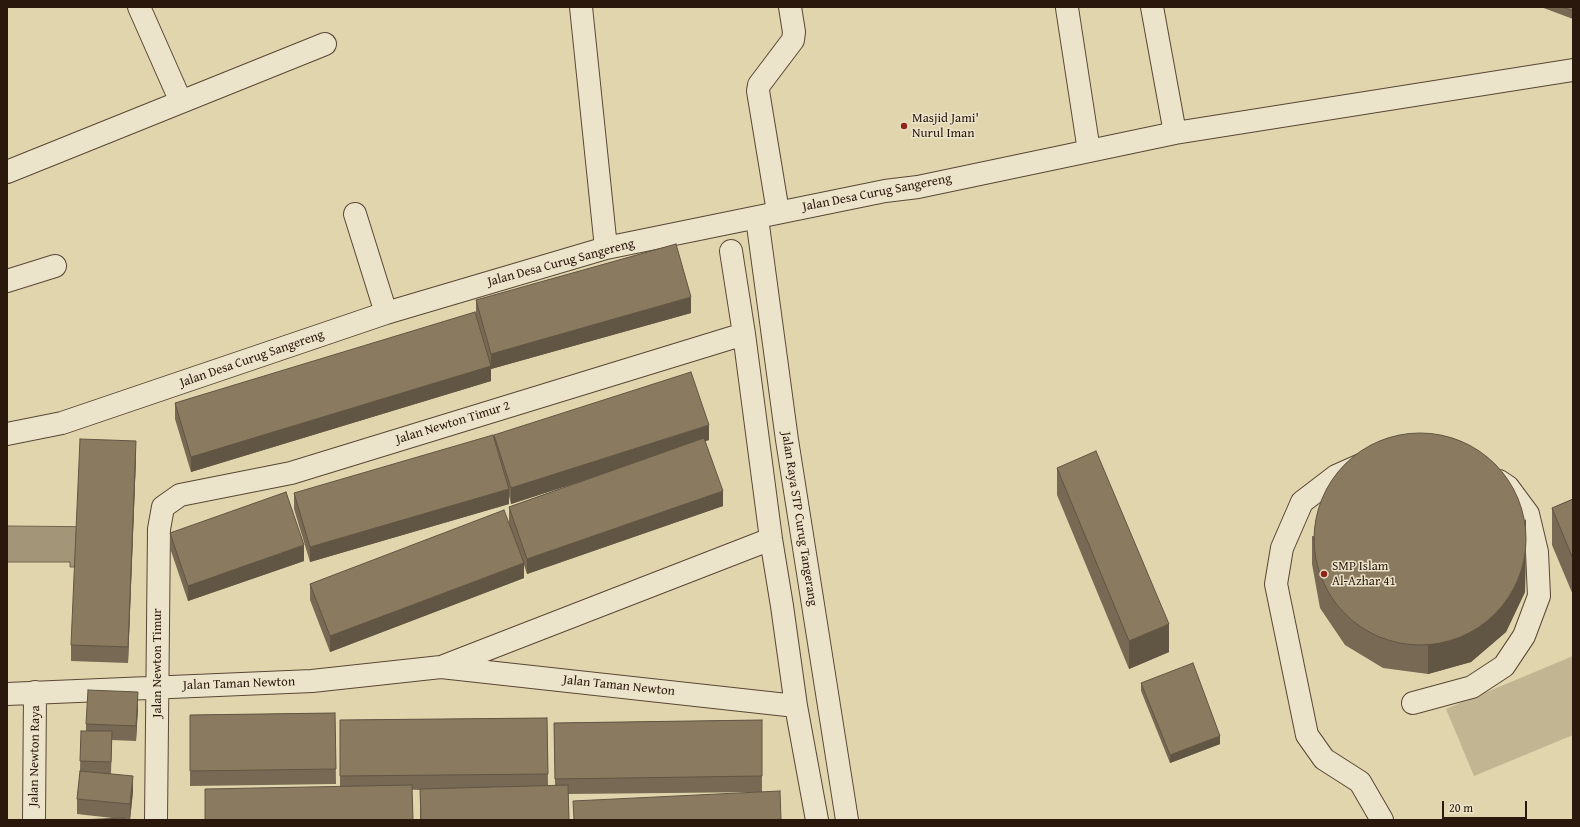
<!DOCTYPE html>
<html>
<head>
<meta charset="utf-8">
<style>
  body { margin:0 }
  #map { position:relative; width:1580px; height:827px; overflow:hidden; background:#e1d5ad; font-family:"Gentium Book Plus",serif }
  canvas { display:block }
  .frame { position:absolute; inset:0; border:8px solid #2b180d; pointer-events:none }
  .scale { position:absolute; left:1442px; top:801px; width:85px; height:18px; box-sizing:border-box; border:2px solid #2b180d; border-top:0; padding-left:5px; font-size:12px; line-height:14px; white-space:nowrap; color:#2b180d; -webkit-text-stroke:3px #ece4ca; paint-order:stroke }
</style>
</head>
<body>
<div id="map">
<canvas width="1580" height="827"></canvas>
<div class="frame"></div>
<div class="scale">20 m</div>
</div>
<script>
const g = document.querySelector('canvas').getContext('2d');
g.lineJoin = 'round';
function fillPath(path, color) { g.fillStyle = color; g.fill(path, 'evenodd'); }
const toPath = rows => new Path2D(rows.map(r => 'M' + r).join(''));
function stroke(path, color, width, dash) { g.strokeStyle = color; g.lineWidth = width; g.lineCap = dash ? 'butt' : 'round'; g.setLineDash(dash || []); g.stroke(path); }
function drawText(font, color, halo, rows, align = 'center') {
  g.font = font + ' "Gentium Book Plus",serif'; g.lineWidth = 3; g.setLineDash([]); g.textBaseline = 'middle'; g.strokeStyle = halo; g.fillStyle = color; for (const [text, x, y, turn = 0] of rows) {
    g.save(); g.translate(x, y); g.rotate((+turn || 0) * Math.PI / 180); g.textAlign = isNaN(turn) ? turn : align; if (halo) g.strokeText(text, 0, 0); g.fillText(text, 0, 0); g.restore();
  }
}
fillPath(toPath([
  [1573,656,1573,735,1474,776,1446,709]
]), '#c2b592');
const water = toPath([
  [7,526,114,527,77,567,70,567,70,562,7,562,7,526]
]);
fillPath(water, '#a39577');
stroke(water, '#73634d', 1);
const minor = toPath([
  [139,7,181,102],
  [581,7,606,248],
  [1152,7,1175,133],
  [1067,8,1089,151],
  [7,172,325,44],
  [778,212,758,91,759,85,793,40,794,32,790,7],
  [355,214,386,313],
  [757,218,787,440,847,820],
  [731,251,744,334,771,539,782,606,796,706,817,820],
  [7,281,55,266],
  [7,434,62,423,386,313,606,248,885,191,918,187,1175,133,1573,70],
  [1363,464,1336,476,1302,502,1282,548,1276,584,1307,735,1324,759,1360,782,1382,820],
  [444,666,771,539],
  [7,694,312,681,441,667,796,706],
  [1413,703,1472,687,1504,666,1524,636,1539,596,1537,552,1528,514,1508,487,1499,481],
  [34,820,35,692],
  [156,820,159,529,163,507,180,495,291,473,744,334]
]);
stroke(minor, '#584735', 24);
stroke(minor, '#ece4ca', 22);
fillPath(toPath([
  [1541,7,1573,7,1573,19],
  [476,300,691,313,491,369,491,381,191,472,175,419,175,403,476,315],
  [494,435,709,440,705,441,723,506,527,574,524,565,524,578,330,652,310,600,310,584,509,522,509,507,585,480,511,504,509,496,509,504,310,562,294,509,294,493,494,440],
  [136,457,128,663,71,661,71,645],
  [1057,468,1169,652,1129,669,1057,495],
  [1573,499,1573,595,1552,545,1552,508],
  [170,533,304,561,188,601,170,548],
  [1312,536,1526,547,1525,592,1506,632,1471,662,1428,674,1383,668,1345,645,1320,608,1312,564],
  [1141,683,1220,744,1170,763,1141,691],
  [138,707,136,741,112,740,111,774,133,791,130,820,77,814,77,799,80,771,81,731,86,731,86,724],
  [335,713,336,784,190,786,190,715],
  [547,718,548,786,555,785,554,723,762,720,762,792,568,794,569,820,420,820,420,790,340,787,340,720]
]), '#776953');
fillPath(toPath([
  [691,297,691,313,491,369,491,381,191,472,191,457,491,366,491,354],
  [709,425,709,440,511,504,511,488],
  [136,441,136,457,128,663,128,647],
  [509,489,509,504,310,562,310,547],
  [723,491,723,506,527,574,527,559],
  [1526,519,1525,592,1506,632,1471,662,1428,674,1428,646],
  [304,545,304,561,188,601,188,586],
  [524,563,524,578,330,652,330,636],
  [1169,624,1169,652,1129,669,1129,641],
  [138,692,138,707,136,741,136,726],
  [1220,736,1220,744,1170,763,1170,755],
  [133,776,133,791,130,820,130,804]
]), '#615543');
const building = toPath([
  [1562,7,1573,7,1573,11,1562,7],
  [676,244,691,297,491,354,476,300,676,244],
  [475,312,491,366,191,457,175,403,475,312],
  [691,372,709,425,511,488,494,435,691,372],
  '1314 539a106 106 0 1 1 212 0a106 106 0 1 1-212 0Z',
  [493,435,509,489,310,547,294,493,493,435],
  [704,438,723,491,527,559,509,507,704,438],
  [80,439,136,441,128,647,71,645,80,439],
  [1096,451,1169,624,1129,641,1057,468,1096,451],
  [286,492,304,545,188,586,170,533,286,492],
  [1573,499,1573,559,1552,508,1573,499],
  [504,510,524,563,330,636,310,584,504,510],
  [1193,663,1220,736,1170,755,1141,683,1193,663],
  [88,690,138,692,136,726,86,724,88,690],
  [335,713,336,769,190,771,190,715,335,713],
  [547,718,548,774,340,776,340,720,547,718],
  [762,720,762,776,555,779,554,723,762,720],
  [81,731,112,731,111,762,80,761,81,731],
  [80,771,133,776,130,804,77,799,80,771],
  [412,785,413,820,205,820,205,789,412,785],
  [568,785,569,820,421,820,420,789,568,785],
  [780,791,781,820,574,820,573,801,780,791],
  [124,818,124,820,79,820,124,818]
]);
fillPath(building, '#8a7a60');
stroke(building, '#615543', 1);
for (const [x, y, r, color] of [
  [904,126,4,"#8f2418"],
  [1324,574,4,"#8f2418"]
]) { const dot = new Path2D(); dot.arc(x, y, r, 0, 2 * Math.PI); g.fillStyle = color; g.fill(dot); stroke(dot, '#ece4ca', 1.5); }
drawText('13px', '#2b180d', '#ece4ca', [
  ["Masjid Jami'",912,119],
  ["Nurul Iman",912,134],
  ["SMP Islam",1332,567],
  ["Al-Azhar 41",1332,582]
], 'left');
drawText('13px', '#2b180d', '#ece4ca', [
  ["Jalan Desa Curug Sangereng",877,193,-11],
  ["Jalan Desa Curug Sangereng",561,263,-15],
  ["Jalan Desa Curug Sangereng",252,359,-19],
  ["Jalan Newton Timur 2",453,423,-17],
  ["Jalan Raya STP Curug Tangerang",799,519,81],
  ["Jalan Newton Timur",158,663,-90],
  ["Jalan Taman Newton",239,684,-2],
  ["Jalan Taman Newton",619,686,6],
  ["Jalan Newton Raya",35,756,-89]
]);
</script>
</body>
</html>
